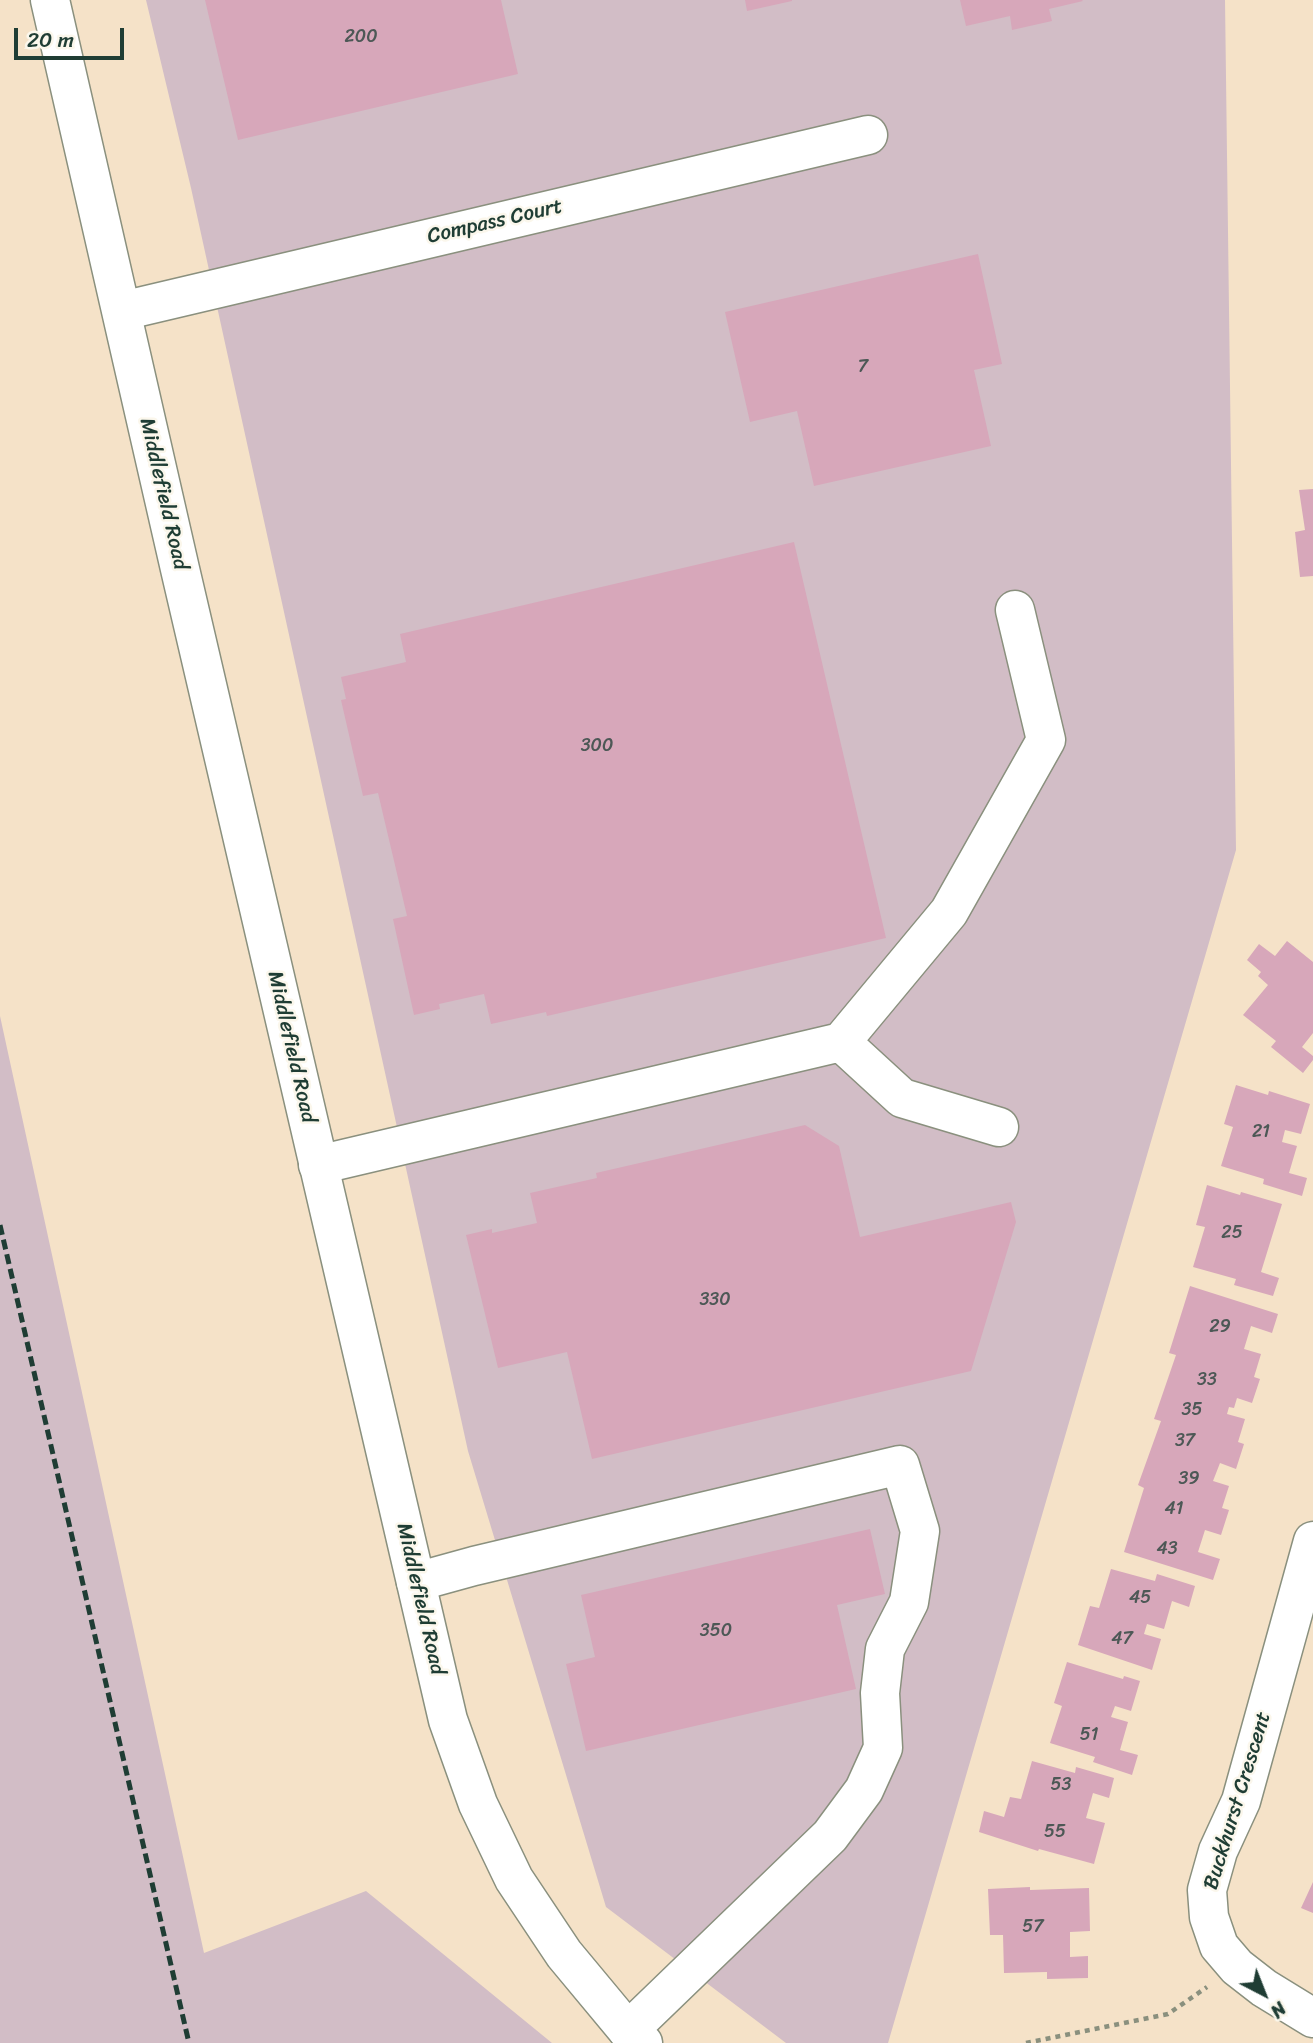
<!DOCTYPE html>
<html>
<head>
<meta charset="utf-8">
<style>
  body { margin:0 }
  #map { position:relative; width:1313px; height:2043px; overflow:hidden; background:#f5e2c8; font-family:Sriracha,sans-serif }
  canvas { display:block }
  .north { position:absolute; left:1229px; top:1959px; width:70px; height:70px; -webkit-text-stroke:5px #fbf7ec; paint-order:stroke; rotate:138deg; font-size:19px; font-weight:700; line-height:28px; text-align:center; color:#1f3d34 }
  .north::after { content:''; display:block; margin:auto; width:24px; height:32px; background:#1f3d34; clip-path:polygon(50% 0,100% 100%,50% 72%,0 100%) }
  .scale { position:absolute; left:14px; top:28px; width:110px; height:32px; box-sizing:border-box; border:4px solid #1f3d34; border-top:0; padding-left:9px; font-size:21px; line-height:24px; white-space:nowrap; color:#1f3d34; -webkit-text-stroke:5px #fbf7ec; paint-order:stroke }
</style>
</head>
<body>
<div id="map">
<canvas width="1313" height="2043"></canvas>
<div class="north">N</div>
<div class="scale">20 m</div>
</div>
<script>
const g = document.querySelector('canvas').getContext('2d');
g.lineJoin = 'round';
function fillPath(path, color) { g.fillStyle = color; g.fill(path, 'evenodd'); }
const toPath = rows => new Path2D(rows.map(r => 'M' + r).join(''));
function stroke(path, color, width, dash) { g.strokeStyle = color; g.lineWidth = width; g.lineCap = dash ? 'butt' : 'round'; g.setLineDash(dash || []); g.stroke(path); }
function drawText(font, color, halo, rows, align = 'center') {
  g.font = font + ' Sriracha,sans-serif'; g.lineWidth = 5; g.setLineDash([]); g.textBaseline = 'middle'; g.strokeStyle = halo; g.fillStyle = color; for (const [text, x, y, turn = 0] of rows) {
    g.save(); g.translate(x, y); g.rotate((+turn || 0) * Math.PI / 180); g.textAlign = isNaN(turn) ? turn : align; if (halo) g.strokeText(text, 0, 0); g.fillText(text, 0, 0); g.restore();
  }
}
fillPath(toPath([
  [146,0,1225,0,1236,850,888,2043,786,2043,606,1907,468,1451,191,188],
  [0,1016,204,1953,366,1891,552,2043,0,2043]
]), '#d2bdc6');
fillPath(toPath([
  [205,0,501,0,518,74,238,140],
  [745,0,792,0,792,1,747,11],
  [960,0,1082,0,1083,1,1049,9,1052,21,1012,30,1010,16,966,26],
  [978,254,1002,364,974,370,991,446,814,486,797,411,750,422,725,312],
  [1313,489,1313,576,1300,577,1295,532,1305,530,1299,490],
  [794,542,886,938,547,1016,546,1012,491,1024,484,994,439,1004,440,1009,414,1015,393,919,407,916,378,793,363,796,341,700,346,699,341,677,406,662,400,634],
  [1287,941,1313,962,1313,1033,1302,1047,1313,1056,1313,1060,1303,1073,1271,1047,1276,1041,1243,1015,1268,985,1258,976,1261,972,1247,960,1259,944,1275,956],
  [1236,1085,1268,1095,1269,1091,1310,1104,1301,1134,1285,1130,1282,1142,1297,1146,1289,1173,1307,1178,1302,1196,1263,1184,1264,1179,1221,1166,1233,1127,1224,1124],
  [805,1125,839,1146,860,1237,1011,1202,1016,1222,971,1371,592,1459,567,1352,498,1368,466,1235,492,1229,492,1233,537,1223,530,1193,597,1178,596,1173],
  [1207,1185,1240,1195,1241,1192,1282,1204,1261,1272,1279,1278,1273,1296,1234,1285,1236,1279,1193,1267,1205,1227,1196,1225],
  [1190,1286,1278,1314,1272,1333,1251,1326,1244,1349,1261,1354,1254,1377,1260,1379,1252,1403,1237,1398,1234,1408,1229,1407,1227,1414,1245,1419,1238,1442,1244,1444,1236,1469,1220,1463,1213,1481,1229,1486,1222,1508,1229,1510,1221,1535,1205,1530,1198,1552,1220,1559,1213,1580,1124,1552,1144,1488,1138,1485,1161,1421,1154,1419,1176,1355,1169,1353],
  [870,1529,885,1594,837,1605,856,1689,586,1751,566,1664,595,1657,581,1595],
  [1111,1569,1155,1581,1157,1574,1195,1586,1189,1607,1172,1601,1164,1629,1147,1624,1144,1634,1161,1639,1152,1670,1078,1645,1090,1606,1099,1608],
  [1067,1662,1123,1679,1124,1676,1140,1681,1131,1711,1115,1706,1111,1717,1128,1722,1120,1750,1138,1755,1132,1775,1093,1762,1095,1757,1050,1743,1062,1706,1054,1703],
  [1032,1761,1075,1773,1076,1767,1114,1778,1109,1798,1093,1793,1086,1818,1105,1823,1094,1864,1039,1849,1038,1851,979,1832,984,1811,1004,1817,1010,1797,1021,1799],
  [1313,1882,1313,1913,1301,1908],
  [1030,1887,1030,1890,1089,1888,1090,1931,1070,1932,1070,1957,1088,1956,1088,1978,1047,1979,1047,1972,1004,1973,1003,1935,990,1935,988,1889]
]), '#d7a7ba');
const minor = toPath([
  [122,311,868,135],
  [841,1042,902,1098,999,1127],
  [318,1165,841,1042,949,912,1046,740,1015,610],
  [1313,1541,1241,1801,1218,1851,1207,1890,1209,1917,1219,1946,1237,1967,1264,1988,1313,2018],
  [416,1582,474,1566,900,1465,920,1531,909,1602,885,1649,880,1693,883,1748,864,1790,830,1836,628,2031]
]);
const major = toPath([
  [50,0,180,569,448,1720,478,1804,514,1879,564,1954,628,2031,643,2043]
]);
stroke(minor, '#8a907e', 41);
stroke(major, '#8a907e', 41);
stroke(toPath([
  [1026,2043,1168,2014,1207,1987]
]), '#8a907e', 4.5, [5, 5]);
stroke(minor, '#fff', 38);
stroke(major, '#fff', 38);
stroke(toPath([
  [0,1225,189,2043]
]), '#1f3d34', 5, [10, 5]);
drawText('18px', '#4d5856', null, [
  ["200",361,37],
  ["7",863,367],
  ["300",597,746],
  ["21",1261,1132],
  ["25",1232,1233],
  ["330",715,1300],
  ["29",1220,1327],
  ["33",1207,1380],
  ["35",1192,1410],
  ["37",1185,1441],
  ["39",1189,1479],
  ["41",1174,1509],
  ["43",1167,1549],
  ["45",1140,1598],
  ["350",716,1631],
  ["47",1122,1639],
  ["51",1089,1735],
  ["53",1061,1785],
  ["55",1055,1832],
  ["57",1033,1927]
]);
drawText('21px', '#1f3d34', '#fbf7ec', [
  ["Compass Court",495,222,-13],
  ["Middlefield Road",163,494,77],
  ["Middlefield Road",291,1047,77],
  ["Middlefield Road",420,1599,77],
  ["Buckhurst Crescent",1238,1801,-73]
]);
</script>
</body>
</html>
